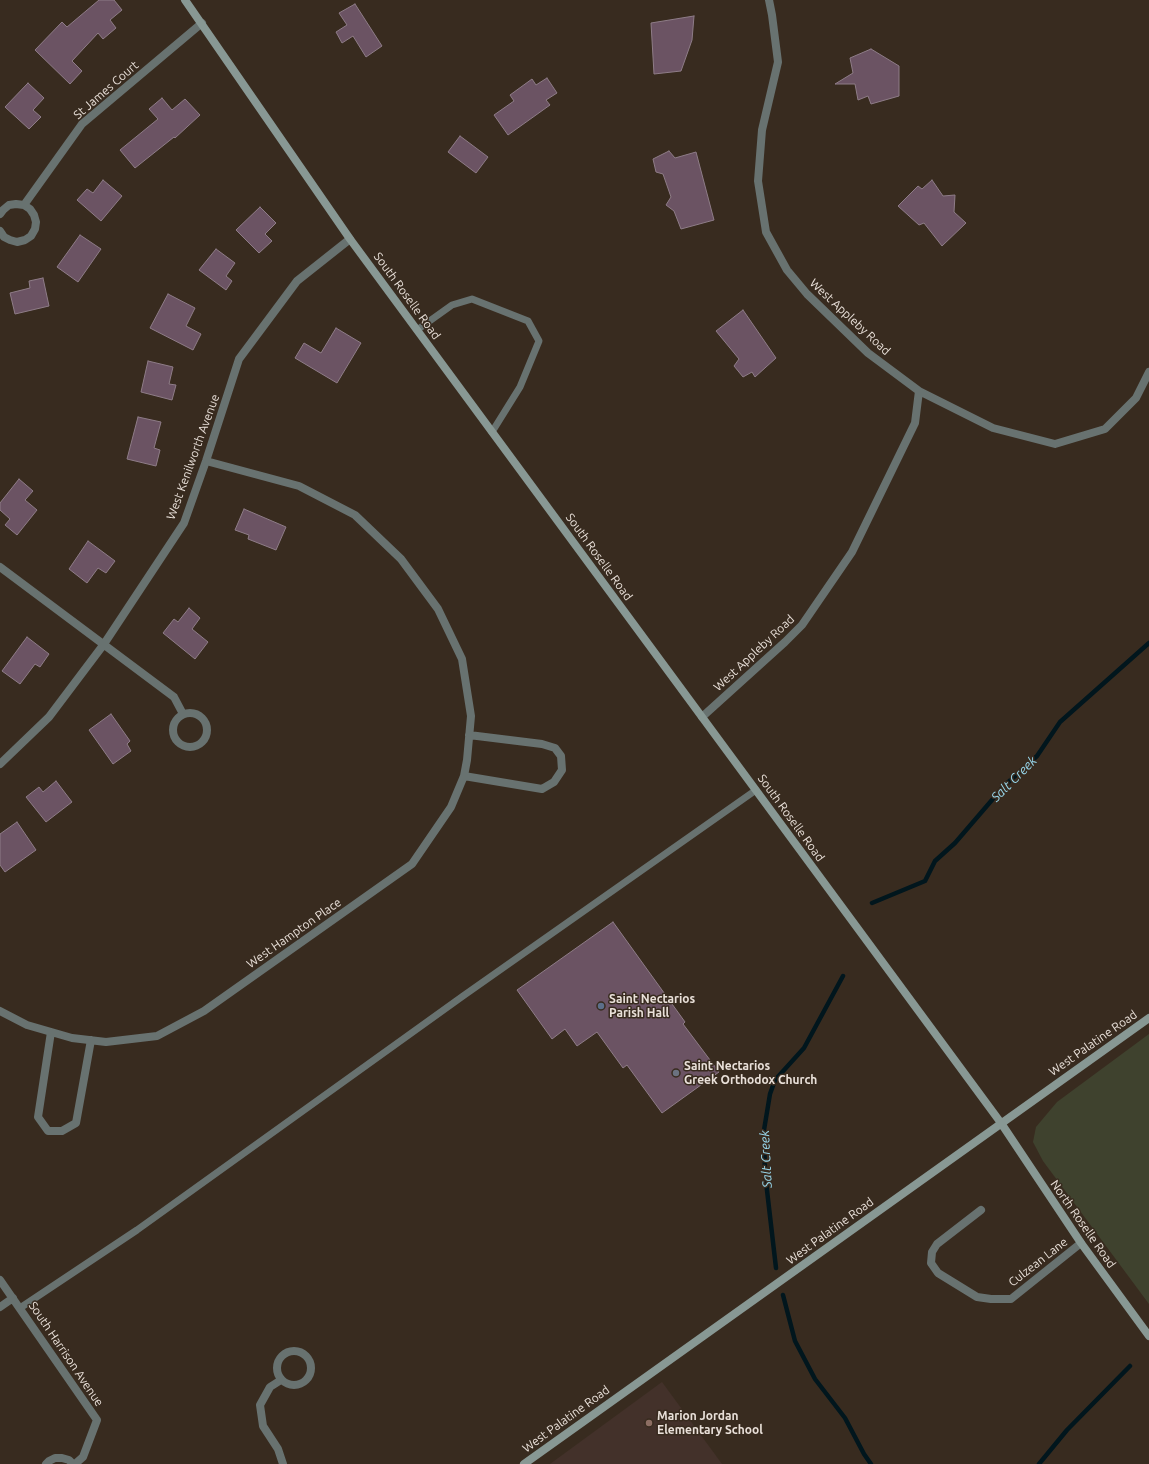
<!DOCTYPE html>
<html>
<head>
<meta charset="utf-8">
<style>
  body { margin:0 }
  canvas { display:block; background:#382b1f }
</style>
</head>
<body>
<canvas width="1149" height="1464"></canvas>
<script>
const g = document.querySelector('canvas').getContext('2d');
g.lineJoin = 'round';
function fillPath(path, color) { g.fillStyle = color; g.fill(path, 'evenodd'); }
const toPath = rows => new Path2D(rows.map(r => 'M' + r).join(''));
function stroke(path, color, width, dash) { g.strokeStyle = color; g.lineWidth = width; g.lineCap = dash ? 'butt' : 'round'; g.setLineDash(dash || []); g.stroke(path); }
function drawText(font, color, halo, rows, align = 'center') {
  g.font = font + ' Ubuntu,sans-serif'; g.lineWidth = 3; g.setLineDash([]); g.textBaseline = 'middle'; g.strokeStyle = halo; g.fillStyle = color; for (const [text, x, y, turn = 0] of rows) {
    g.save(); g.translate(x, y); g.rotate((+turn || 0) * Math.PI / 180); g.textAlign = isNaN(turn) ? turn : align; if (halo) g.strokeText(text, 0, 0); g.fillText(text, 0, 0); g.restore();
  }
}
fillPath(toPath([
  [662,1382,722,1464,550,1464]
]), '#43312a');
fillPath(toPath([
  [1149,1034,1149,1304,1043,1161,1033,1142,1036,1127,1057,1102]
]), '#3f422e');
stroke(toPath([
  [872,903,925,881,935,861,955,843,1004,786,1037,756,1060,722,1149,643],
  [776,1268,765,1173,764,1130,770,1094,775,1080,804,1048,843,976],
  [783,1295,795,1341,815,1379,845,1418,864,1454,871,1464],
  [1039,1464,1067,1430,1130,1366]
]), '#01161d', 4.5);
const building = toPath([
  [99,0,114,0,122,10,110,20,116,28,103,39,98,33,72,61,82,71,70,84,35,50,62,22,67,27,99,0],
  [355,4,382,46,366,57,353,36,342,43,336,32,347,25,339,13,355,4],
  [694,16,692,40,681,71,654,74,651,23,694,16],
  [871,49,899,66,899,96,871,104,868,96,858,100,855,84,835,84,853,73,850,58,871,49],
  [547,78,557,93,546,100,550,105,508,135,494,115,514,101,510,95,532,79,536,85,547,78],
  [28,83,44,98,33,110,41,117,29,129,5,107,28,83],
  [162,98,172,110,185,99,200,115,175,138,174,137,135,168,120,150,158,119,149,109,162,98],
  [460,136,488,157,476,173,448,152,460,136],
  [669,151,675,158,696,152,714,220,681,229,674,211,666,205,671,197,663,174,656,172,653,159,669,151],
  [103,180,122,196,101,221,77,200,87,189,93,193,103,180],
  [932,180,943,196,955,195,954,212,966,223,942,246,924,223,919,225,898,206,918,186,922,189,932,180],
  [260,207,276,223,265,234,272,241,259,253,236,230,260,207],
  [80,235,101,249,78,282,57,267,80,235],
  [216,249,235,263,226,276,232,281,226,290,199,270,216,249],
  [43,278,49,306,15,314,10,293,30,288,29,281,43,278],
  [168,294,195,308,186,326,201,334,193,350,150,328,168,294],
  [743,310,776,358,755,377,752,372,743,377,734,366,739,359,716,331,743,310],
  [336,328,361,343,337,383,295,358,304,343,321,353,336,328],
  [148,361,173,367,169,384,176,385,172,400,141,392,148,361],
  [138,417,161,422,154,448,160,450,156,466,127,459,138,417],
  [19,479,33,491,25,500,37,510,17,535,5,525,10,519,0,510,0,503,19,479],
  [244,509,286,527,276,550,248,539,249,535,235,530,244,509],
  [88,541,115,561,106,573,98,568,87,583,69,569,88,541],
  [189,608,200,618,192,629,208,642,195,659,163,633,174,619,178,622,189,608],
  [27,637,49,654,40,667,35,664,20,684,2,671,27,637],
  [111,714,130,741,127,744,131,751,113,764,89,730,111,714],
  [56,781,72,802,46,822,26,797,39,787,43,792,56,781],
  [17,822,36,850,5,872,0,865,0,834,17,822],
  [613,922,685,1022,683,1024,719,1072,662,1113,627,1065,623,1068,597,1032,577,1046,565,1029,552,1039,517,990,613,922]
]);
fillPath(building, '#6b5363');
stroke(building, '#8e7c87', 1);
stroke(toPath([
  [417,330,452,305,472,299,528,321,539,341,520,387,492,432],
  [20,1308,137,1230,463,996,756,790]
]), '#687270', 7);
stroke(toPath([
  [24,205,82,124,202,23],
  [0,214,3,210,9,205,16,204,24,205,30,209,34,215,36,222,35,229,31,236,25,240,17,242,10,240,4,237,0,231],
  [919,391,993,428,1055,444,1105,429,1136,398,1149,372],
  [0,567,174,697,183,714],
  '173 730a17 17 0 1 1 34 0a17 17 0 1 1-34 0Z',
  [702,717,785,642,802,625,852,552,915,423,919,391,868,353,807,294,787,270,766,232,758,181,762,130,778,62,772,15,769,0],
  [0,764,49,717,104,644,184,523,206,461,239,359,297,281,350,239],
  [464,776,542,789,554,782,562,770,561,756,555,748,542,744,469,735],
  [0,1011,27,1025,72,1038,106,1042,157,1036,204,1011,412,864,451,807,464,776,467,760,471,716,462,659,438,609,401,559,355,515,299,486,206,461],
  [51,1032,38,1117,48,1131,62,1131,76,1123,91,1040],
  [981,1210,937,1244,932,1252,931,1263,938,1273,977,1297,991,1299,1011,1299,1081,1243],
  [0,1280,97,1420,83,1457,75,1464],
  [0,1307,13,1298],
  '277 1368a17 17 0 1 1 34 0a17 17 0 1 1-34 0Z',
  [281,1380,270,1387,260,1405,263,1426,278,1449,283,1464],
  [46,1464,49,1461,55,1458,62,1458,69,1460,73,1464]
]), '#687270', 8);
stroke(toPath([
  [185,0,350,239,1001,1123,1081,1243,1149,1336],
  [524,1464,1149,1018]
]), '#889894', 8);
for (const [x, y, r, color] of [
  [601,1006,4,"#5c6f8a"],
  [676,1073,4,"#6b7280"],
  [649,1423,4,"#8d6e63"]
]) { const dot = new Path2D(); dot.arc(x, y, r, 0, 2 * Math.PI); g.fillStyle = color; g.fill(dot); stroke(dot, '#382b1f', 1.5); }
drawText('12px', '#e9e0d9', '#382b1f', [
  ["St James Court",106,90,-41],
  ["South Roselle Road",407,296,54],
  ["West Appleby Road",850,317,43],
  ["West Kenilworth Avenue",193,457,-70],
  ["South Roselle Road",599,557,54],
  ["West Appleby Road",754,653,-43],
  ["South Roselle Road",791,818,54],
  ["West Hampton Place",294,933,-35],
  ["West Palatine Road",1093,1043,-35],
  ["North Roselle Road",1083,1224,55],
  ["West Palatine Road",830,1231,-36],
  ["Culzean Lane",1038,1262,-38],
  ["South Harrison Avenue",66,1354,56],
  ["West Palatine Road",566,1419,-36]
]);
drawText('bold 12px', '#e9e0d9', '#382b1f', [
  ["Saint Nectarios",609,999],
  ["Parish Hall",609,1013],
  ["Saint Nectarios",684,1066],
  ["Greek Orthodox Church",684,1080],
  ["Marion Jordan",657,1416],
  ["Elementary School",657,1430]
], 'left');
drawText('italic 13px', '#99d9ee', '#382b1f', [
  ["Salt Creek",1014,779,-45],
  ["Salt Creek",766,1159,-93]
]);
</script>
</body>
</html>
